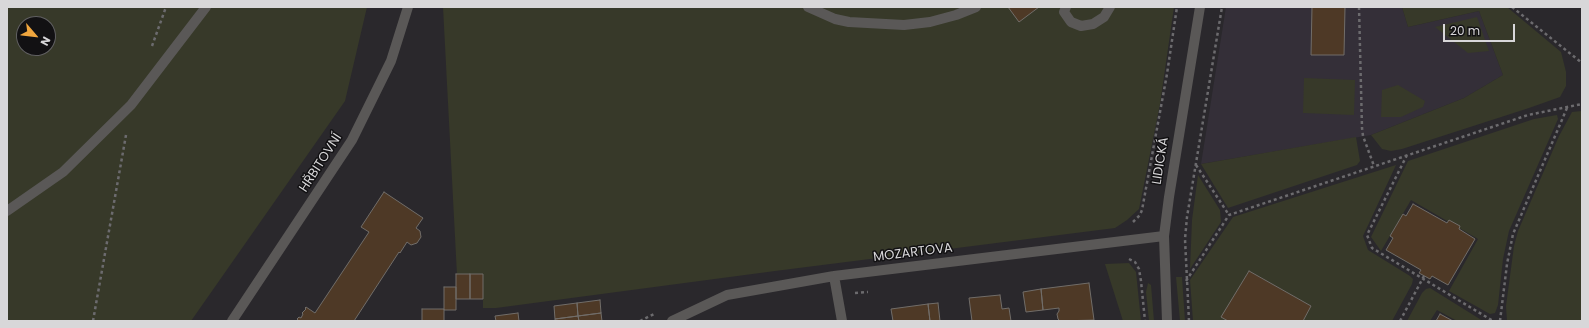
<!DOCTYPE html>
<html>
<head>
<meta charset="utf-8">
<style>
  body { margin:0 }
  #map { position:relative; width:1589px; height:328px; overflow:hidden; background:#2a282c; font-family:Poppins,sans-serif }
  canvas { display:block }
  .frame { position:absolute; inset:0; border:8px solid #d8d7d9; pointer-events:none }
  .north { position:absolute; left:16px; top:16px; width:40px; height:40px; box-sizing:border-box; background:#121113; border:1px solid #616062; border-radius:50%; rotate:118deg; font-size:11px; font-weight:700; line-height:16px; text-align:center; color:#d8d7d9 }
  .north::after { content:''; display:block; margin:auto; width:14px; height:18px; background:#f0a63e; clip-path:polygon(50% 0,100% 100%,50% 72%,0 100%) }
  .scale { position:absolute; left:1443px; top:24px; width:72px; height:18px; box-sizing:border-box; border:2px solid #d8d7d9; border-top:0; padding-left:5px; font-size:12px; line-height:14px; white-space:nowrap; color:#d8d7d9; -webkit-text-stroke:3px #121113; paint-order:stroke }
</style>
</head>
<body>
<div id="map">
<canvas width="1589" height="328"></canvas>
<div class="frame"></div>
<div class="north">N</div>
<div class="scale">20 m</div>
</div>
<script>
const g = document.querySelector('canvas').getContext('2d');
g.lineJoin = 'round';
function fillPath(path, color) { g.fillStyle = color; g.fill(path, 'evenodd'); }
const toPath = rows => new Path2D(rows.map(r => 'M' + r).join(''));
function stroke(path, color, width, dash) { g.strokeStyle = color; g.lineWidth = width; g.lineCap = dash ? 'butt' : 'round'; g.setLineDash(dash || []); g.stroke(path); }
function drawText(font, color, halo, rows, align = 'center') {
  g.font = font + ' Poppins,sans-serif'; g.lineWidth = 3; g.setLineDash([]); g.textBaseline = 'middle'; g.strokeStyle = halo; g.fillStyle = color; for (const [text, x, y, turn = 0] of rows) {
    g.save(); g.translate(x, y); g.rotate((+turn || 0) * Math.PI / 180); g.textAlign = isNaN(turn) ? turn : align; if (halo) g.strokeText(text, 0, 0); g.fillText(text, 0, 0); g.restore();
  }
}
fillPath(toPath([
  [1226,7,1402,7,1408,27,1479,11,1503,75,1464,98,1371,135,1201,164]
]), '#342f38');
fillPath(toPath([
  [7,7,367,7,345,101,191,321,7,321],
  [24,24,48,24,48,48,24,48],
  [443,7,1174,7,1160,104,1139,209,1127,220,1115,228,775,271,496,308,483,308,483,274,457,275],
  [1402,7,1507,7,1561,52,1566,72,1566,86,1560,97,1529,108,1402,149,1391,151,1382,149,1371,135,1464,98,1503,75,1479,11,1408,27],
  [1477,17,1489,51,1468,53,1435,27],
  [1304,78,1355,80,1354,115,1303,113],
  [1398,85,1425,101,1423,107,1401,117,1381,117,1382,90],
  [1582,111,1582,321,1507,321,1506,306,1514,246,1518,231,1559,136,1572,112],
  [1557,115,1558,119,1509,231,1503,259,1498,305,1495,313,1490,314,1449,291,1478,239,1411,200,1381,251,1371,237,1408,161,1534,119],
  [1356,137,1360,161,1357,165,1228,208,1201,164],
  [1396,165,1363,236,1368,250,1410,276,1413,279,1412,284,1392,321,1303,321,1311,306,1249,271,1222,317,1228,321,1193,321,1190,280,1233,217],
  [1198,175,1220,210,1221,222,1190,269,1192,220],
  [1129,263,1136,272,1141,321,1123,321,1105,264],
  [1176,277,1182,277,1185,321,1180,321],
  [1148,283,1151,285,1154,321,1149,321,1146,292],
  [1430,288,1483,321,1457,321,1437,310,1430,321,1407,321,1422,293,1426,289]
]), '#373929');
const building = toPath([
  [1008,7,1039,7,1019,22,1008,7],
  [1312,7,1345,7,1344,55,1311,55,1312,7],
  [384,192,423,218,416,228,420,231,421,237,417,243,411,245,407,242,400,253,399,252,354,321,299,321,297,319,299,317,301,318,303,314,302,313,306,309,305,308,306,307,315,313,369,232,361,227,384,192],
  [1413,204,1447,223,1449,220,1460,226,1459,229,1475,239,1448,285,1432,276,1430,279,1419,273,1421,270,1386,250,1393,238,1390,236,1403,214,1406,216,1413,204],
  [1249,271,1311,306,1303,321,1228,321,1221,317,1249,271],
  [456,274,470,274,470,299,456,299,456,274],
  [470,274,483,274,483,299,470,299,470,274],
  [1089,283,1094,320,1060,321,1058,319,1057,314,1059,311,1059,308,1043,310,1041,289,1089,283],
  [444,287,456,287,456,310,444,310,444,287],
  [1041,289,1043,310,1026,312,1023,292,1041,289],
  [1000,295,1002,309,1009,308,1011,321,972,321,969,298,1000,295],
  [600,300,601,313,578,316,577,303,600,300],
  [577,303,578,316,555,319,554,306,577,303],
  [938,303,940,321,930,321,928,304,938,303],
  [928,304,930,321,893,321,891,309,928,304],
  [422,309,444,309,444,321,422,321,422,309],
  [518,313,519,321,496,321,495,316,518,313],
  [601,313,602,321,579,321,578,316,601,313],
  [1440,314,1453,321,1436,321,1440,314],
  [578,316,579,321,555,321,555,319,578,316]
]);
fillPath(building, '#4e3926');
stroke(building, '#716d69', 1);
stroke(toPath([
  [1359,7,1362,128,1363,136,1374,166],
  [1512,7,1582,63],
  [152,46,166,7],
  [1407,155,1367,235,1372,248,1493,321],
  [1196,165,1229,215],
  [1133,222,1140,215,1142,210,1167,74,1177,7],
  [1129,259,1135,262,1139,269,1141,281,1145,321],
  [1186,281,1229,215,1528,115,1582,104],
  [855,293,868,292],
  [93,321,126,135],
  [640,321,656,313],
  [1189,321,1185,239,1187,217,1222,7],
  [1400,321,1424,276],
  [1500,321,1507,264,1513,234,1567,108]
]), '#6c6b6e', 2.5, [3, 3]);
stroke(toPath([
  [808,7,835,19,849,22,904,25,930,22,956,15,976,7],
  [1066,7,1064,12,1071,22,1081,26,1093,24,1104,17,1110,7],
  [7,211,63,172,131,105,206,7]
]), '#5a5857', 10);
stroke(toPath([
  [834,276,842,321],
  [232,321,352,140,391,61,408,7],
  [672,321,727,295,834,276,1164,236],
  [1167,321,1164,236,1169,197,1200,7]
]), '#5a5857', 10);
drawText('13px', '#d8d7d9', '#121113', [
  ["LIDICKÁ",1161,161,-81],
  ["HŘBITOVNÍ",321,163,-57],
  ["MOZARTOVA",913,253,-7]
]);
</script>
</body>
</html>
